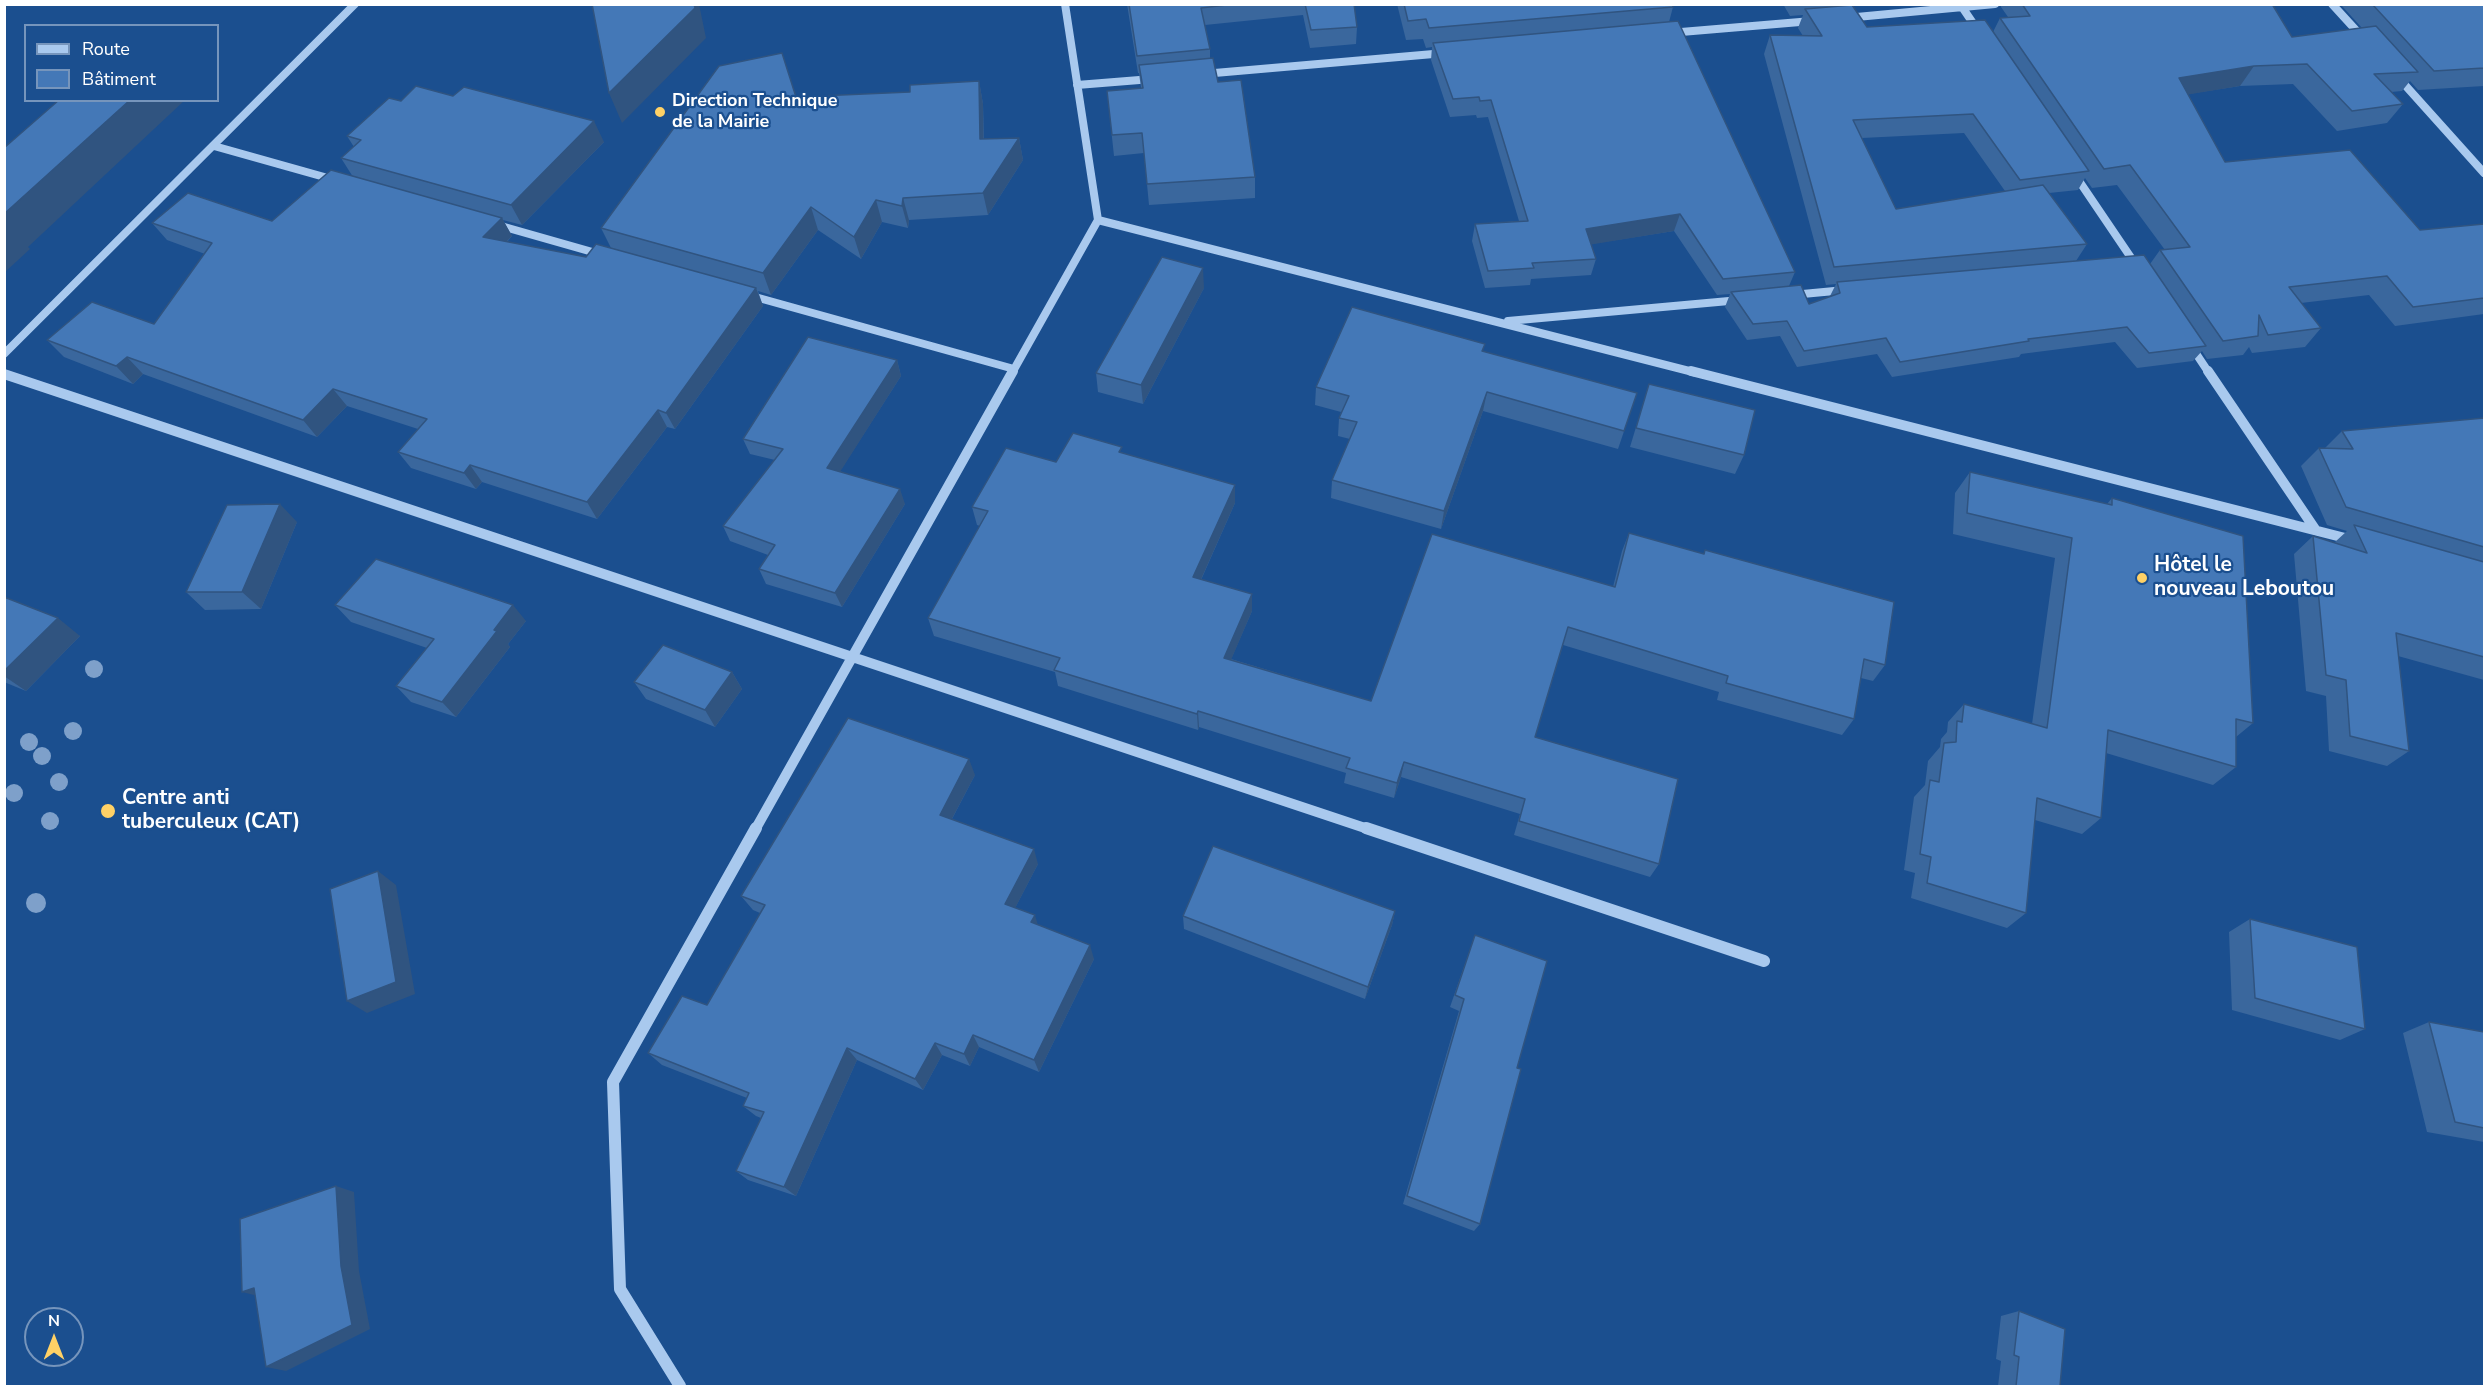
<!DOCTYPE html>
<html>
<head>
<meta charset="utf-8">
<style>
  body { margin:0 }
  #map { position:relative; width:2489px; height:1391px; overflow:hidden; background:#1b4f8f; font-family:"Nunito Sans",sans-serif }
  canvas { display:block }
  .frame { position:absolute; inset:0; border:6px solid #fff; pointer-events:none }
  .legend { position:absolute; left:24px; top:24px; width:195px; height:78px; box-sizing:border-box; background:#1b4f8f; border:2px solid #7695bc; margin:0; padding:8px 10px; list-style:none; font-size:18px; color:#fff }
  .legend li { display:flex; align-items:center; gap:12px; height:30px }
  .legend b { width:30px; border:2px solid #7695bc }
  .north { position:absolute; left:24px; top:1307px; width:60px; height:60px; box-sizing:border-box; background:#1b4f8f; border:2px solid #7695bc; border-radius:50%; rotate:0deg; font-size:16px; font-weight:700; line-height:24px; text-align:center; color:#fff }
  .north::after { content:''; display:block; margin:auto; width:21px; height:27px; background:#ffd166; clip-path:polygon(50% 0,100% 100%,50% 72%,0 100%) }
</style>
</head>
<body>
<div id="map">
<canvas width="2489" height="1391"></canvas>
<div class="frame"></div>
<ul class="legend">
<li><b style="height:8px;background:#a9c9ee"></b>Route</li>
<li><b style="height:16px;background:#4478b7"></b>Bâtiment</li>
</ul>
<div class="north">N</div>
</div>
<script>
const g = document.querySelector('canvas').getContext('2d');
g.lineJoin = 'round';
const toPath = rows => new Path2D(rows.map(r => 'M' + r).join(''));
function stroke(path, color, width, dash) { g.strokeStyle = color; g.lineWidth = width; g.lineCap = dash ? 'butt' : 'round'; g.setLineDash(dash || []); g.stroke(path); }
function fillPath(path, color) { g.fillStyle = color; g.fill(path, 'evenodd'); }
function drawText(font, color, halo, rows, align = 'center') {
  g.font = font + ' "Nunito Sans",sans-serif'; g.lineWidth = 4.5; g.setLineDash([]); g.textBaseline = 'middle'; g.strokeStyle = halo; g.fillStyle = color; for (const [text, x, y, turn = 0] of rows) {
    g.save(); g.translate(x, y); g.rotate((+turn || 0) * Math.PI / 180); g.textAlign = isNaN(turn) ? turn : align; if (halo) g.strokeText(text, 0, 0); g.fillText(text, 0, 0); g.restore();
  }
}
stroke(toPath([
  [1960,4,1979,32],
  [2332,4,2364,39],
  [1846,18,1995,4],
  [1669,33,1812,21],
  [1203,74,1445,53],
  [2396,75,2484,173],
  [1077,85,1152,79],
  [214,146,335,180],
  [2073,172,2138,268],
  [1098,220,1697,373],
  [494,224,603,255],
  [748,295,1014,369],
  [1792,295,1845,290],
  [1508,321,1740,300],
  [2191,346,2209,373],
  [4,354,355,4],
  [1012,373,1098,220,1065,4]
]), '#a9c9ee', 8);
stroke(toPath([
  [1691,371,2353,540],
  [2208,371,2315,529],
  [4,374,1371,830],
  [755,830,1013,371]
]), '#a9c9ee', 10);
stroke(toPath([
  [1366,828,1764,961],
  [680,1386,620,1289,613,1082,756,828]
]), '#a9c9ee', 12);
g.fillStyle = '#7ea0ca';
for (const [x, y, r] of [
  [94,669,9],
  [73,731,9],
  [29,742,9],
  [42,756,9],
  [59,782,9],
  [14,793,9],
  [50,821,9],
  [36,903,10]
]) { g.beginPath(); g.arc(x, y, r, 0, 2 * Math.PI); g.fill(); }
fillPath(toPath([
  [1127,4,1354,4,1357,27,1356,44,1310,48,1303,15,1205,25,1210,49,1210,59,1218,82,1255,177,1255,198,1149,205,1144,153,1114,156,1107,91,1141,88,1139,73,1138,73],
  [1397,4,1672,4,1673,7,1669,22,1795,272,1789,286,1809,304,1830,296,1836,284,1826,285,1764,54,1770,35,1803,36,1798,28,1803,15,1790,16,1783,4,1839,4,1839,6,1867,27,1993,32,2000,18,2008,17,2001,7,2001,4,2272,4,2292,37,2362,28,2342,6,2343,4,2484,4,2484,86,2418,90,2410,81,2402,91,2391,92,2403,104,2387,123,2337,131,2293,84,2240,86,2188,94,2225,162,2420,230,2484,224,2484,314,2395,326,2369,295,2301,303,2321,328,2305,347,2252,353,2249,347,2243,355,2207,359,2202,351,2193,361,2137,368,2115,342,2021,354,2019,357,1892,377,1877,354,1797,367,1780,336,1747,340,1725,307,1730,294,1717,295,1674,231,1591,244,1596,259,1591,275,1531,279,1530,285,1485,288,1472,241,1475,224,1519,221,1488,117,1477,118,1476,115,1450,117,1431,60,1432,47,1426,48,1423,39,1406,40],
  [1964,133,2005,191,1896,209,1862,138],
  [2085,178,2092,188,2117,185,2165,250,2160,250,2150,264,2076,261,2087,244,2049,193,2078,190],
  [979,81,983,104,984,139,1019,138,1023,160,988,215,909,220,908,228,882,222,861,259,818,230,771,295,758,291,763,306,675,429,667,427,597,519,482,482,476,489,411,468,398,452,418,429,347,406,317,437,143,374,133,384,64,357,47,340,154,324,205,254,167,240,152,223,272,221,353,177,341,158,354,147,347,136,401,101,604,142,522,225,503,220,512,236,507,242,586,257,611,248,601,228,796,97,910,92],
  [1204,288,1143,404,1098,392,1096,373],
  [1484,352,1637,393,1618,449,1483,411,1441,529,1331,498,1332,480,1350,439,1338,436,1339,418,1341,412,1315,405,1316,387],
  [897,360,901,376,840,471,905,504,842,607,766,584,759,569,768,555,730,541,723,526,775,460,750,454,743,439],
  [1649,384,1744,455,1735,474,1630,447],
  [2484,418,2484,680,2398,656,2409,751,2387,766,2329,751,2326,696,2306,691,2294,554,2313,536,2335,543,2335,542,2347,531,2327,525,2301,466,2319,448,2325,448,2342,431],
  [1123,453,1235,503,1201,580,1252,611,1231,659,1371,701,1613,587,1622,551,1629,533,1704,554,1705,550,1885,665,1873,681,1861,678,1854,719,1842,735,1717,700,1719,692,1563,645,1535,737,1659,864,1650,877,1514,835,1520,814,1401,777,1394,798,1344,783,1346,773,1199,727,1198,730,1058,686,1055,672,934,636,928,618,980,526,977,525,972,507,1056,462],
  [1970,472,2107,504,2112,498,2253,723,2236,737,2236,767,2213,785,2106,753,2101,818,2082,834,2035,820,2026,913,2007,928,1911,898,1915,873,1904,870,1914,797,1925,785,1928,761,1940,747,1941,739,1947,732,1948,722,1964,704,2032,724,2055,558,1953,534,1955,493],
  [297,522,261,609,205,610,186,592],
  [4,597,80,636,26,691,4,682],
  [335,605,526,621,508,644,510,647,456,717,411,702,396,686,427,648,351,622],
  [732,672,742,689,715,727,646,699,634,682],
  [975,775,952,819,1038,864,1015,908,1038,925,1094,959,1039,1072,979,1047,970,1066,942,1055,923,1090,857,1060,796,1196,748,1180,736,1171,761,1118,756,1116,743,1106,747,1098,662,1065,648,1053,707,1005,760,913,753,910,741,896],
  [1395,911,1392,925,1365,999,1184,929,1183,916],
  [2250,919,2365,1029,2340,1040,2232,1010,2229,932],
  [1475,935,1517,1068,1480,1224,1474,1231,1403,1204,1459,1011,1450,1007],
  [2429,1022,2484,1032,2484,1142,2427,1132,2403,1033],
  [2019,1311,2060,1386,1998,1386,2001,1361,1996,1359,2001,1316]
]), '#3a679d');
fillPath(toPath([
  [694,4,699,4,706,38,622,123,609,93],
  [2254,66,2240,86,2167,98,2179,78],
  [979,81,983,104,984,162,980,139],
  [130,100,185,100,28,247,30,249,4,273,4,214],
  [594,121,604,142,522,225,511,205],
  [1019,138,1023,160,988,215,983,193],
  [903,198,909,220,908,228,902,206],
  [876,200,882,222,861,259,854,237],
  [811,207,818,230,771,295,763,273],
  [1680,214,1674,231,1582,246,1586,229],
  [502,218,512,236,493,255,483,237],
  [1203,268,1204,288,1143,404,1141,385],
  [756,288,763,306,675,429,666,413],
  [127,357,143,374,133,384,116,366],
  [897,360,901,376,833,483,827,468],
  [333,389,347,406,317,437,303,420],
  [1487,392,1483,411,1441,529,1444,511],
  [658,410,667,427,597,519,587,502],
  [470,465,482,482,476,489,464,473],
  [1235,485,1235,503,1194,595,1193,577],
  [900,489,905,504,842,607,835,593],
  [280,504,297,522,261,609,242,592],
  [1252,594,1252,611,1225,674,1224,658],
  [513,605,526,621,508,644,510,647,456,717,442,702,494,630],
  [58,618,80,636,26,691,4,676,4,671],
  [732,672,742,689,715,727,705,710],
  [1198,711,1199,727,1198,730,1197,714],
  [969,759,975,775,946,830,940,815],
  [1404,762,1401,777,1394,798,1397,783],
  [1034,849,1038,864,1010,918,1005,904],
  [378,871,396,885,415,994,367,1013,347,1001],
  [1395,911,1392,925,1365,999,1368,987],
  [1035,915,1039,929,1031,922],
  [1090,945,1094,959,1039,1072,1034,1060],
  [973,1035,979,1047,970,1066,964,1054],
  [935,1043,942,1055,923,1090,915,1079],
  [847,1048,857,1060,796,1196,784,1187],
  [336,1186,354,1192,359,1271,370,1329,286,1371,266,1367,341,1266],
  [254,1288,262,1297,242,1292]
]), '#305480');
const building = toPath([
  [592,4,694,4,695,8,609,93,592,4],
  [1129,4,1235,4,1201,8,1210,49,1137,56,1129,4],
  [1305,4,1354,4,1357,27,1311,30,1305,4],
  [1404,4,1672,4,1673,7,1429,28,1426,19,1408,21,1404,4],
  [2022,4,2272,4,2292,37,2376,26,2418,72,2374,74,2403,104,2352,111,2307,64,2254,66,2179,78,2225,162,2350,150,2420,230,2484,224,2484,298,2413,307,2387,276,2289,287,2321,328,2268,335,2259,315,2258,336,2223,341,2160,250,2190,247,2130,165,2104,169,2000,18,2030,16,2022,4],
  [2372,4,2484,4,2484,68,2434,71,2372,4],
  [1852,5,1867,27,1985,20,2089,171,2020,180,1973,114,1853,120,1896,209,2043,185,2087,244,1834,267,1770,35,1822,36,1805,9,1852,5],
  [1678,21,1795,272,1723,279,1680,214,1586,229,1596,259,1532,263,1534,268,1488,271,1475,224,1528,221,1491,100,1480,101,1479,97,1453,99,1433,43,1678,21],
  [782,53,796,97,910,92,910,85,979,81,980,139,1019,138,983,193,903,198,902,206,876,200,854,237,811,207,763,273,601,228,719,66,782,53],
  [1213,58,1218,82,1241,80,1255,177,1147,184,1142,133,1112,135,1107,91,1143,88,1139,65,1213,58],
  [416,86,453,96,464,87,594,121,511,205,341,158,361,140,347,136,389,98,401,101,416,86],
  [59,100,130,100,4,214,4,148,59,100],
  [331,170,502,218,483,237,586,257,596,244,756,288,666,413,658,410,587,502,470,465,464,473,398,452,427,419,333,389,303,420,127,357,116,366,47,340,92,302,154,324,212,243,152,223,188,193,272,221,331,170],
  [2144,255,2206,346,2149,353,2127,327,2028,339,2029,341,1900,362,1886,338,1804,351,1787,321,1753,324,1731,292,1801,285,1809,304,1840,293,1837,282,2144,255],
  [1162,257,1203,268,1141,385,1096,373,1162,257],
  [1352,307,1485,344,1482,351,1637,393,1624,431,1487,392,1444,511,1332,480,1357,422,1339,418,1349,396,1316,387,1352,307],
  [808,337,897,360,827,468,900,489,835,593,759,569,775,545,723,526,783,449,743,439,808,337],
  [1649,384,1755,410,1744,455,1636,428,1649,384],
  [2484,418,2484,547,2346,507,2319,448,2353,449,2342,431,2484,418],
  [1073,433,1122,447,1119,452,1235,485,1193,577,1252,594,1224,658,1371,701,1432,534,1615,587,1629,533,1704,554,1705,550,1894,602,1885,665,1864,659,1854,719,1726,683,1728,676,1568,627,1535,737,1678,779,1659,864,1519,821,1525,799,1404,762,1397,783,1346,768,1350,758,1198,711,1197,714,1054,670,1060,658,928,618,988,511,972,507,1006,448,1056,462,1073,433],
  [1970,472,2112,505,2112,498,2243,536,2253,723,2236,719,2236,767,2108,730,2101,818,2037,798,2026,913,1927,883,1931,857,1920,854,1930,780,1939,782,1944,743,1956,742,1957,721,1962,722,1964,704,2047,728,2072,538,1967,513,1970,472],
  [280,504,242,592,186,592,227,505,280,504],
  [2354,525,2484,562,2484,657,2396,633,2409,751,2350,736,2346,680,2326,675,2313,536,2367,553,2354,525],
  [376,559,513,605,494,630,497,631,442,702,396,686,434,639,335,605,376,559],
  [4,597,58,618,4,671,4,597],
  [663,645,732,672,705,710,634,682,663,645],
  [848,718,969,759,940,815,1034,849,1005,904,1035,915,1031,922,1090,945,1034,1060,973,1035,964,1054,935,1043,915,1079,847,1048,784,1187,736,1171,764,1112,743,1106,749,1093,648,1053,682,996,707,1005,765,905,741,896,848,718],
  [1213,846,1395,911,1368,987,1183,916,1213,846],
  [378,871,396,982,347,1001,330,889,378,871],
  [2250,919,2357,947,2365,1029,2255,998,2250,919],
  [1475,935,1547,961,1517,1068,1521,1069,1480,1224,1407,1196,1464,999,1455,995,1475,935],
  [2429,1022,2484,1032,2484,1128,2455,1122,2429,1022],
  [336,1186,341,1266,352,1325,266,1367,254,1288,242,1292,240,1219,336,1186],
  [2019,1311,2065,1329,2060,1386,2016,1386,2019,1357,2014,1355,2019,1311]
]);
fillPath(building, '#4478b7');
stroke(building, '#305480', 1.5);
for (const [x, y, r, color] of [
  [660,112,6,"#ffd166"],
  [2142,578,6,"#ffd166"],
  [108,811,8,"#ffd166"]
]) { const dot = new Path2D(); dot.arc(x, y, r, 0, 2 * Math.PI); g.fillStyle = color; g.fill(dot); stroke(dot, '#1b4f8f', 2); }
drawText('bold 18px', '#fff', '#1b4f8f', [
  ["Direction Technique",672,102],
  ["de la Mairie",672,123]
], 'left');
drawText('bold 21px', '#fff', '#1b4f8f', [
  ["Hôtel le",2154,566],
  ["nouveau Leboutou",2154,590],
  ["Centre anti",122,799],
  ["tuberculeux (CAT)",122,823]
], 'left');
</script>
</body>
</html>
